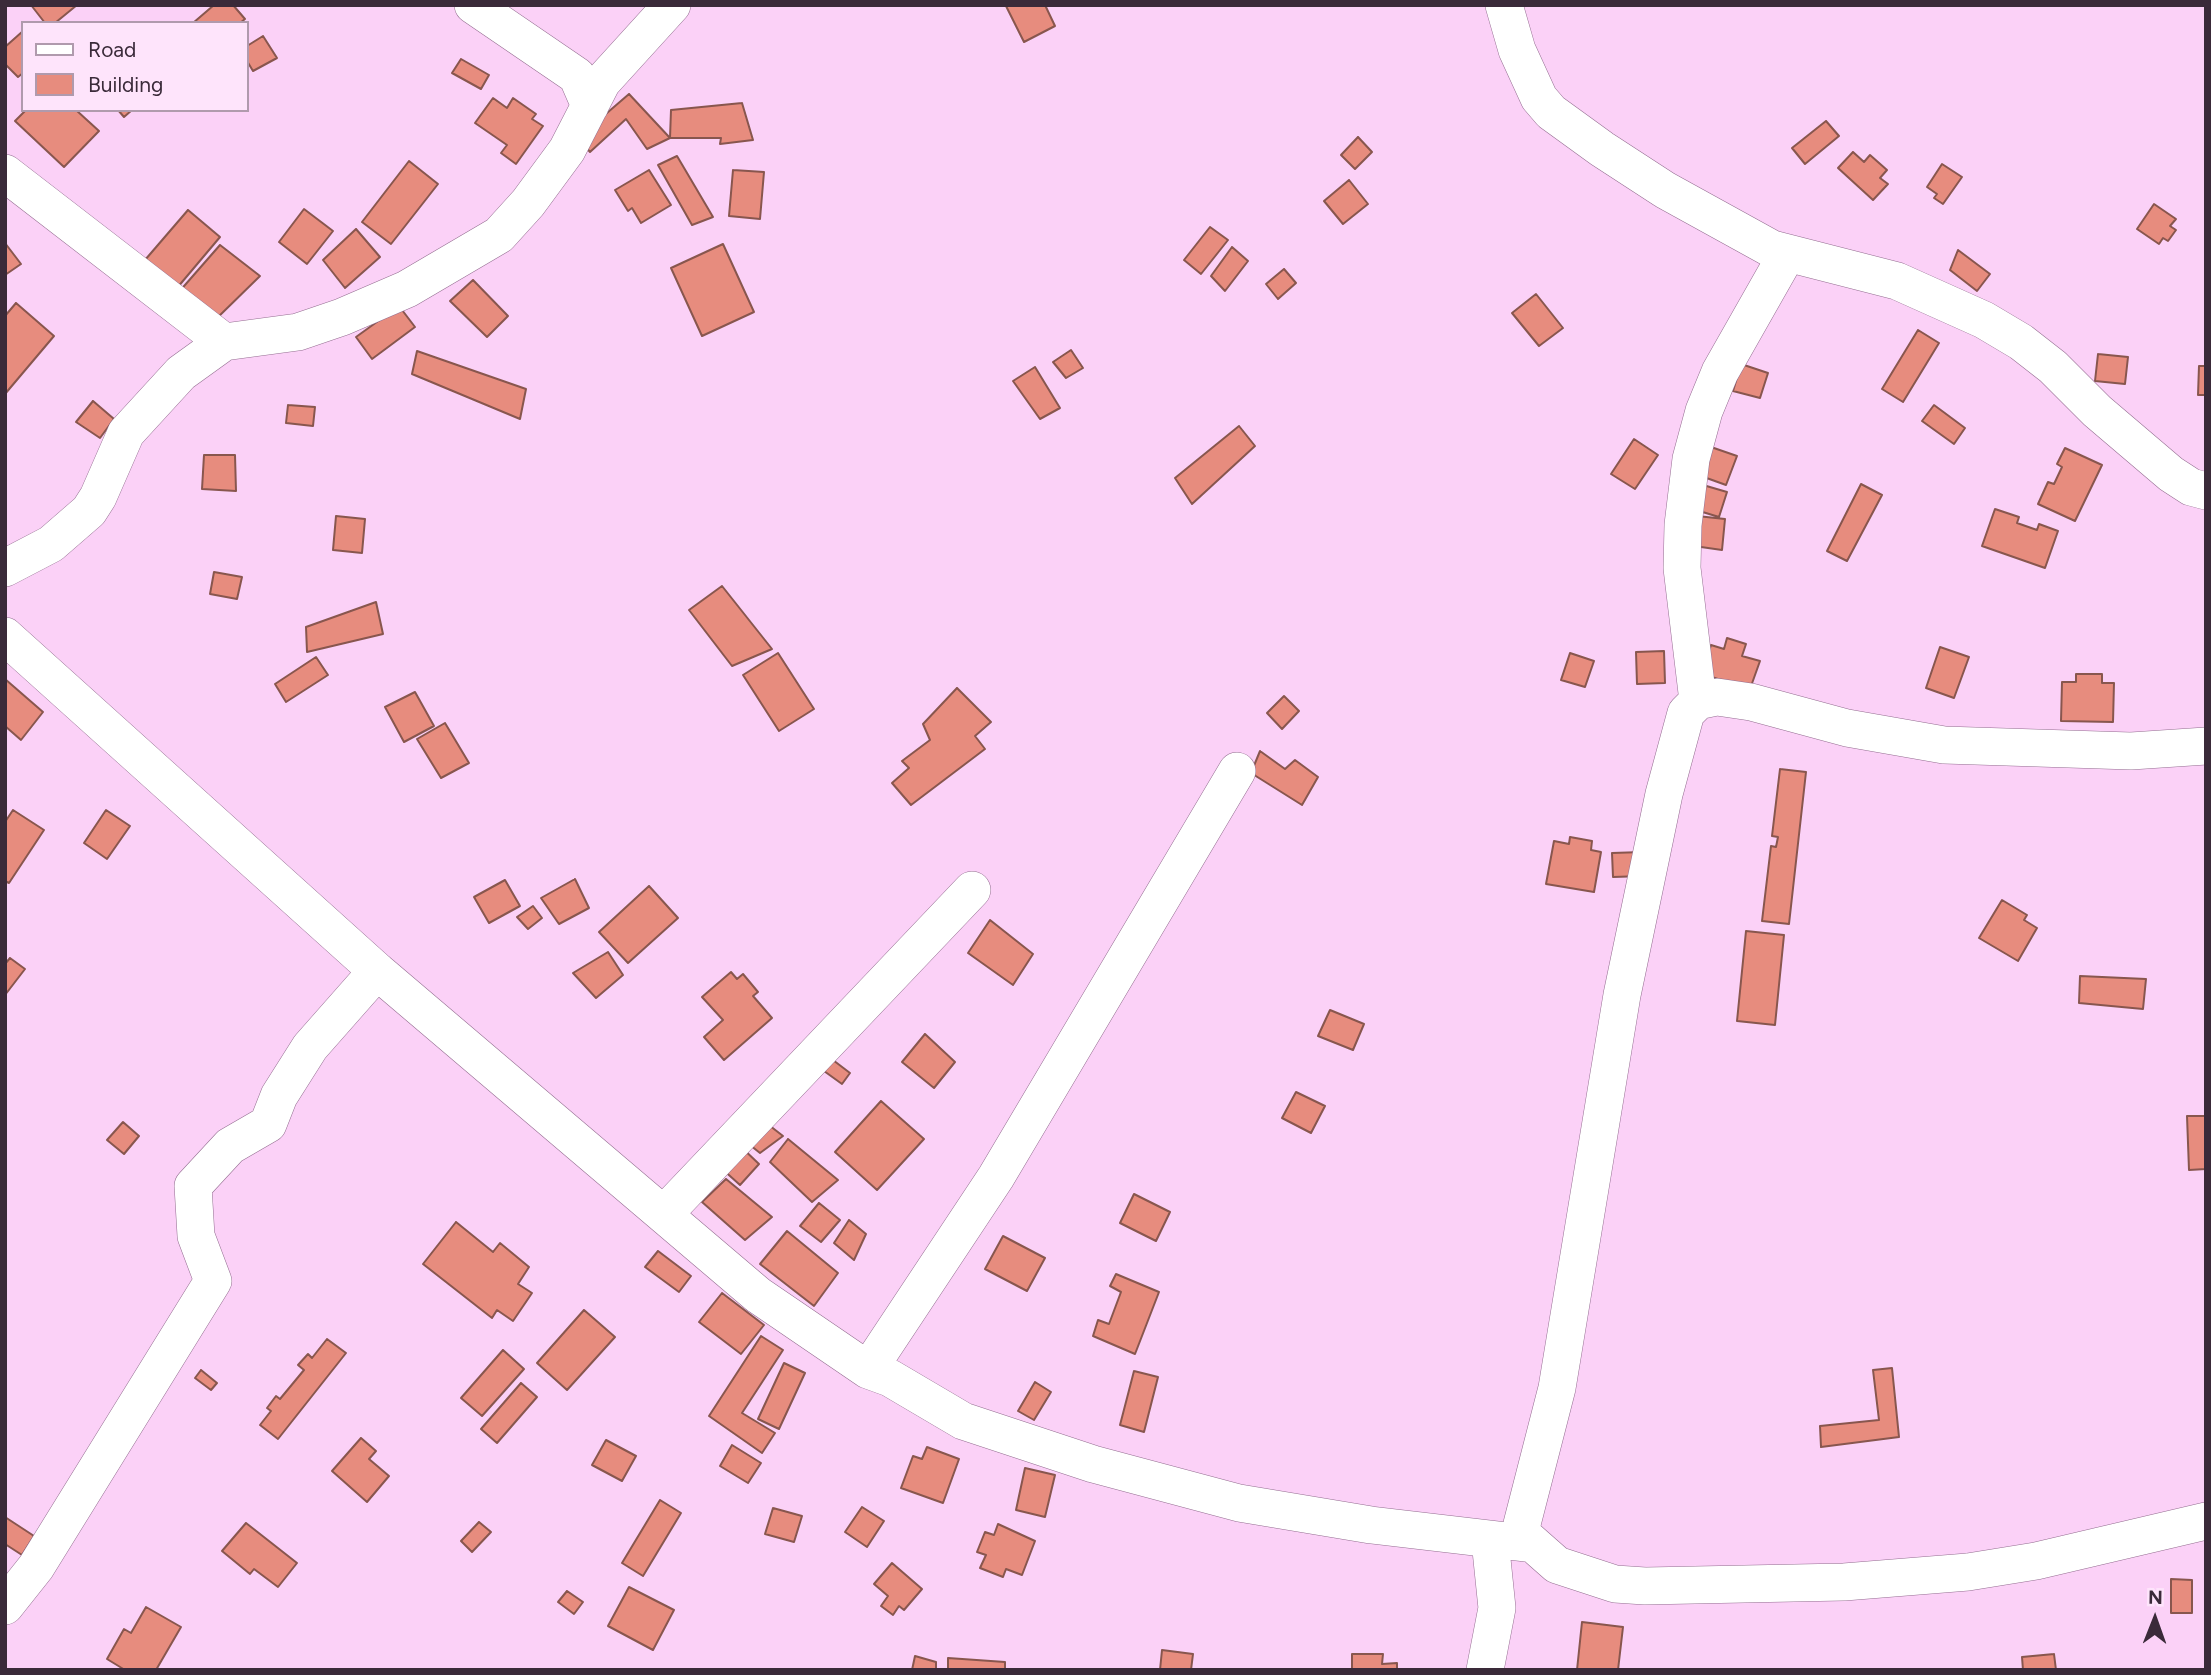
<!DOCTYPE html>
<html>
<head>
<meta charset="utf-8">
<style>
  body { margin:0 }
  #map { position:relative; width:2211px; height:1675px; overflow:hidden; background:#fbd1f7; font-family:Figtree,sans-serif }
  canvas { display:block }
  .frame { position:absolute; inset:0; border:7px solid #3a2a39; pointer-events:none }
  .legend { position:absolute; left:21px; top:21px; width:228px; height:91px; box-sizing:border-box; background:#fee4fb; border:2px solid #b09aad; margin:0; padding:9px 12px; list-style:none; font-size:21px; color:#3a2a39 }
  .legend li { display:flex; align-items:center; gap:14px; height:35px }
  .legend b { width:35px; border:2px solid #b09aad }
  .north { position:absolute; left:2120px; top:1584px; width:70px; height:70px; -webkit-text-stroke:5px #fee4fb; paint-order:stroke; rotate:1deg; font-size:19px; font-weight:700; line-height:28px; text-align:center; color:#3a2a39 }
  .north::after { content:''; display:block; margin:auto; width:24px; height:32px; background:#3a2a39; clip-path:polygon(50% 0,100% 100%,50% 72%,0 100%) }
</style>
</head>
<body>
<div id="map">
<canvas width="2211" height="1675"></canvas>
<div class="frame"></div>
<ul class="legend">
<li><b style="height:9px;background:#fff"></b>Road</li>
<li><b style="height:19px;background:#e78c7e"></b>Building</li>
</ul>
<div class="north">N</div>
</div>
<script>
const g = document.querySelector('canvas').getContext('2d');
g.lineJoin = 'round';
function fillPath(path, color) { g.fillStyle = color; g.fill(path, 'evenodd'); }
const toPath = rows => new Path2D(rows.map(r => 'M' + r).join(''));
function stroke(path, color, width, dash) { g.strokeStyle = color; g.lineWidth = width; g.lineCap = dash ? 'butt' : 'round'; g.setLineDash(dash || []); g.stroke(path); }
const building = toPath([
  [31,5,77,5,55,23,45,23,31,5],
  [214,5,233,5,245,19,240,23,193,23,214,5],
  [1045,5,1055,26,1024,42,1006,6,1045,5],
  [23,31,23,73,18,77,5,64,5,47,23,31],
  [263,36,277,58,253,71,247,61,247,46,263,36],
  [461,59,489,75,481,89,452,73,461,59],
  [629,94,670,138,647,149,626,119,590,152,578,138,629,94],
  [493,98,507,108,513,98,536,114,532,119,543,126,516,164,501,153,507,145,475,123,493,98],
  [742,103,753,140,720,144,721,138,670,138,671,110,742,103],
  [26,110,76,110,99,131,64,167,15,121,26,110],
  [118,110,132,110,124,117,118,110],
  [1826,121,1839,136,1805,164,1792,148,1826,121],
  [1358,137,1372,152,1355,169,1341,155,1358,137],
  [1853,152,1864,162,1870,155,1887,170,1880,178,1888,184,1873,200,1838,168,1853,152],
  [677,156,713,217,692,225,658,165,677,156],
  [409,161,438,184,391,244,362,222,409,161],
  [1942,164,1962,177,1943,204,1934,198,1937,194,1927,187,1942,164],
  [649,170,671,205,641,223,632,208,628,211,615,190,649,170],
  [733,170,764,172,760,219,729,216,733,170],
  [1349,180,1368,204,1343,224,1324,201,1349,180],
  [2154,204,2176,219,2170,226,2176,230,2168,241,2163,238,2159,244,2137,229,2154,204],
  [304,209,333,231,307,264,279,242,304,209],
  [188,210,220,237,177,288,145,260,188,210],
  [1210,227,1228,240,1201,274,1184,260,1210,227],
  [356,229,380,257,345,288,323,260,356,229],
  [5,243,21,264,5,275,5,243],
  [723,244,754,312,702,336,671,268,723,244],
  [220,245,260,276,214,321,178,293,220,245],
  [1232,247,1248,261,1225,291,1211,276,1232,247],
  [1958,250,1990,274,1977,291,1950,270,1958,250],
  [1284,269,1296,283,1278,299,1266,284,1284,269],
  [473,280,508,316,487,337,450,301,473,280],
  [1536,294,1563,328,1539,346,1512,313,1536,294],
  [16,303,54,336,5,394,5,316,16,303],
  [399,306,415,327,372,359,356,337,399,306],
  [1918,330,1939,343,1903,402,1882,389,1918,330],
  [1071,350,1083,368,1066,378,1053,362,1071,350],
  [417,351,526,389,520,419,412,374,417,351],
  [2098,354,2128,357,2125,384,2095,381,2098,354],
  [1741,364,1768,373,1760,398,1733,391,1741,364],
  [2199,366,2206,366,2206,395,2198,395,2199,366],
  [1035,367,1060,408,1040,419,1013,381,1035,367],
  [93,401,114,419,100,438,76,422,93,401],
  [288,405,315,407,313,426,286,423,288,405],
  [1934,405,1965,428,1954,444,1922,421,1934,405],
  [1239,426,1255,446,1192,504,1175,478,1239,426],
  [1634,439,1658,455,1635,489,1611,474,1634,439],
  [1711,447,1737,456,1726,485,1701,476,1711,447],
  [2065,448,2102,465,2075,521,2038,504,2048,482,2054,484,2062,467,2057,464,2065,448],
  [204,455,235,455,236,491,202,489,204,455],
  [1861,484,1882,495,1847,561,1827,551,1861,484],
  [1703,485,1727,492,1719,517,1696,510,1703,485],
  [1995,509,2019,517,2017,523,2037,530,2039,524,2058,531,2045,568,1982,546,1995,509],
  [336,516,365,519,362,553,333,550,336,516],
  [1697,516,1725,519,1722,550,1694,546,1697,516],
  [214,572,242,577,237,599,210,594,214,572],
  [722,586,772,649,732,666,689,610,722,586],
  [376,602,383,634,307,652,306,627,376,602],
  [1727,638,1746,644,1742,656,1760,661,1750,689,1702,674,1711,645,1724,649,1727,638],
  [1940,647,1969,657,1954,698,1926,688,1940,647],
  [1664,651,1665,683,1637,684,1636,652,1664,651],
  [778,653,814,709,779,731,743,675,778,653],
  [1570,653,1594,661,1585,687,1561,680,1570,653],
  [316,657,328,675,286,702,275,684,316,657],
  [2076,674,2102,674,2102,683,2114,683,2113,722,2061,721,2062,682,2076,682,2076,674],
  [5,679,43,712,21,740,5,726,5,679],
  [957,688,991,722,975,736,985,749,911,805,892,783,909,768,902,761,930,740,923,724,957,688],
  [415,692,434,726,404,742,385,707,415,692],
  [1284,696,1299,711,1282,729,1267,713,1284,696],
  [445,723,469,763,441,778,417,739,445,723],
  [1260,751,1285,769,1295,760,1318,777,1302,805,1251,773,1260,751],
  [1780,769,1806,772,1789,924,1762,921,1771,846,1776,847,1778,837,1772,836,1780,769],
  [13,810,44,830,9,883,5,881,5,822,13,810],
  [106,810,130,826,107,859,84,843,106,810],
  [1570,837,1592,841,1591,850,1601,852,1594,892,1546,884,1554,841,1569,844,1570,837],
  [1643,852,1644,876,1613,877,1612,853,1643,852],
  [575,879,589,908,559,924,541,898,575,879],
  [505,880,520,906,489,923,474,897,505,880],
  [649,886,678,918,628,963,599,932,649,886],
  [2002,900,2027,915,2024,920,2037,928,2018,961,1979,938,2002,900],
  [533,906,542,918,528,929,517,917,533,906],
  [990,920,1033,954,1013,985,968,953,990,920],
  [1746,931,1784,935,1775,1025,1737,1021,1746,931],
  [608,952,623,975,596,998,573,973,608,952],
  [10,958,25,969,5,995,5,964,10,958],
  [731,972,737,979,743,974,758,992,753,996,772,1018,724,1060,704,1037,723,1020,702,997,731,972],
  [2080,976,2146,979,2143,1009,2079,1003,2080,976],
  [1330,1010,1364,1024,1353,1050,1318,1036,1330,1010],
  [925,1034,955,1062,934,1088,902,1062,925,1034],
  [829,1057,850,1073,842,1084,824,1071,829,1057],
  [1296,1092,1325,1106,1311,1133,1282,1118,1296,1092],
  [881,1101,924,1139,877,1190,835,1152,881,1101],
  [2187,1116,2206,1116,2206,1169,2189,1170,2187,1116],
  [123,1122,139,1136,124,1154,107,1140,123,1122],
  [765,1122,783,1136,760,1153,745,1141,765,1122],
  [788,1139,838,1180,812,1202,770,1162,788,1139],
  [739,1145,759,1164,740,1185,720,1167,739,1145],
  [726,1179,772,1217,745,1240,702,1202,726,1179],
  [1134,1194,1170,1212,1156,1241,1120,1223,1134,1194],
  [819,1203,840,1220,821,1242,800,1226,819,1203],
  [849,1220,866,1234,854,1260,834,1243,849,1220],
  [456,1222,493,1252,500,1243,529,1267,518,1284,532,1293,513,1321,497,1310,492,1318,423,1264,456,1222],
  [787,1231,838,1273,814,1306,760,1264,787,1231],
  [1003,1236,1045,1258,1027,1291,985,1269,1003,1236],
  [658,1251,691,1276,679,1292,645,1267,658,1251],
  [1116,1274,1159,1292,1135,1354,1093,1336,1098,1320,1109,1324,1121,1292,1110,1286,1116,1274],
  [722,1293,764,1325,741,1354,699,1322,722,1293],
  [584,1310,615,1337,567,1390,537,1363,584,1310],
  [761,1336,783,1350,742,1413,775,1433,762,1453,709,1416,761,1336],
  [327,1339,346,1353,278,1439,260,1425,271,1411,267,1408,276,1396,280,1399,304,1370,298,1365,308,1354,312,1358,327,1339],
  [503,1350,524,1369,482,1416,461,1398,503,1350],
  [784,1363,805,1373,779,1429,758,1419,784,1363],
  [1892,1368,1899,1437,1821,1447,1820,1426,1879,1420,1873,1370,1892,1368],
  [201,1370,217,1383,211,1390,195,1378,201,1370],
  [1134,1371,1158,1377,1144,1432,1120,1425,1134,1371],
  [1035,1382,1051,1392,1034,1420,1018,1411,1035,1382],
  [521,1383,537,1397,497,1443,481,1429,521,1383],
  [361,1438,376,1451,369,1459,389,1476,367,1502,332,1471,361,1438],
  [606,1440,636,1456,622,1481,592,1465,606,1440],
  [732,1445,761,1463,748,1483,720,1466,732,1445],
  [927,1447,959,1459,943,1503,901,1488,913,1456,922,1459,927,1447],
  [1025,1468,1055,1475,1045,1517,1016,1510,1025,1468],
  [660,1500,681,1513,643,1576,622,1563,660,1500],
  [862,1507,884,1521,867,1547,845,1532,862,1507],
  [773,1508,802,1516,794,1542,765,1534,773,1508],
  [5,1517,34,1536,22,1555,5,1544,5,1517],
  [479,1522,491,1532,472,1552,461,1541,479,1522],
  [246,1523,297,1563,278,1587,254,1569,250,1574,222,1551,246,1523],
  [998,1524,1035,1541,1022,1575,1006,1569,1003,1577,980,1568,986,1555,977,1552,985,1532,994,1535,998,1524],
  [892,1563,922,1589,904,1610,899,1606,893,1615,881,1606,888,1596,874,1584,892,1563],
  [2171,1579,2192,1580,2192,1613,2171,1613,2171,1579],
  [629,1587,674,1610,653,1650,608,1626,629,1587],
  [567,1591,583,1602,574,1614,558,1602,567,1591],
  [146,1607,181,1627,156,1670,125,1670,107,1659,124,1629,131,1633,146,1607],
  [1582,1622,1623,1627,1618,1670,1577,1670,1582,1622],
  [1162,1650,1193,1654,1191,1670,1160,1670,1162,1650],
  [1352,1654,1383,1654,1382,1664,1397,1663,1397,1670,1352,1670,1352,1654],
  [2054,1654,2056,1670,2023,1670,2022,1657,2054,1654],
  [915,1656,936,1662,936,1670,912,1670,915,1656],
  [948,1658,1005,1662,1005,1670,948,1670,948,1658]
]);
fillPath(building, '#e78c7e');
stroke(building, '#88564e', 2);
const minor = toPath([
  [473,5,577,76,590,106],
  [1504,5,1517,50,1539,98,1551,112,1602,149,1665,190,1772,249,1897,281,1984,320,2021,342,2053,367,2097,411,2171,474,2191,487,2206,491],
  [5,173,224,342],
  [5,568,51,544,89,511,98,497,126,433,181,373,224,342,298,332,342,317,407,289,499,235,528,203,567,150,602,82,672,5],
  [5,636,377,971,758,1295,868,1370,890,1378,963,1421,1093,1464,1239,1503,1371,1525,1533,1544],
  [1698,701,1682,568,1683,525,1691,459,1704,411,1720,372,1787,254],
  [2206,746,2131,751,1944,745,1847,728,1751,702,1717,697,1698,701,1686,713,1664,794,1622,995,1557,1388,1522,1524,1523,1535,1557,1565,1615,1584,1645,1586,1844,1582,1968,1572,2036,1561,2206,1521],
  [664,1214,972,890],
  [868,1370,996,1177,1237,771],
  [5,1606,36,1567,213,1281,196,1236,193,1186,230,1146,268,1124,279,1096,310,1047,377,971],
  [1485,1670,1497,1608,1490,1540]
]);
stroke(minor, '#946e91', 38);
stroke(minor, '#fff', 37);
</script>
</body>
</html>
